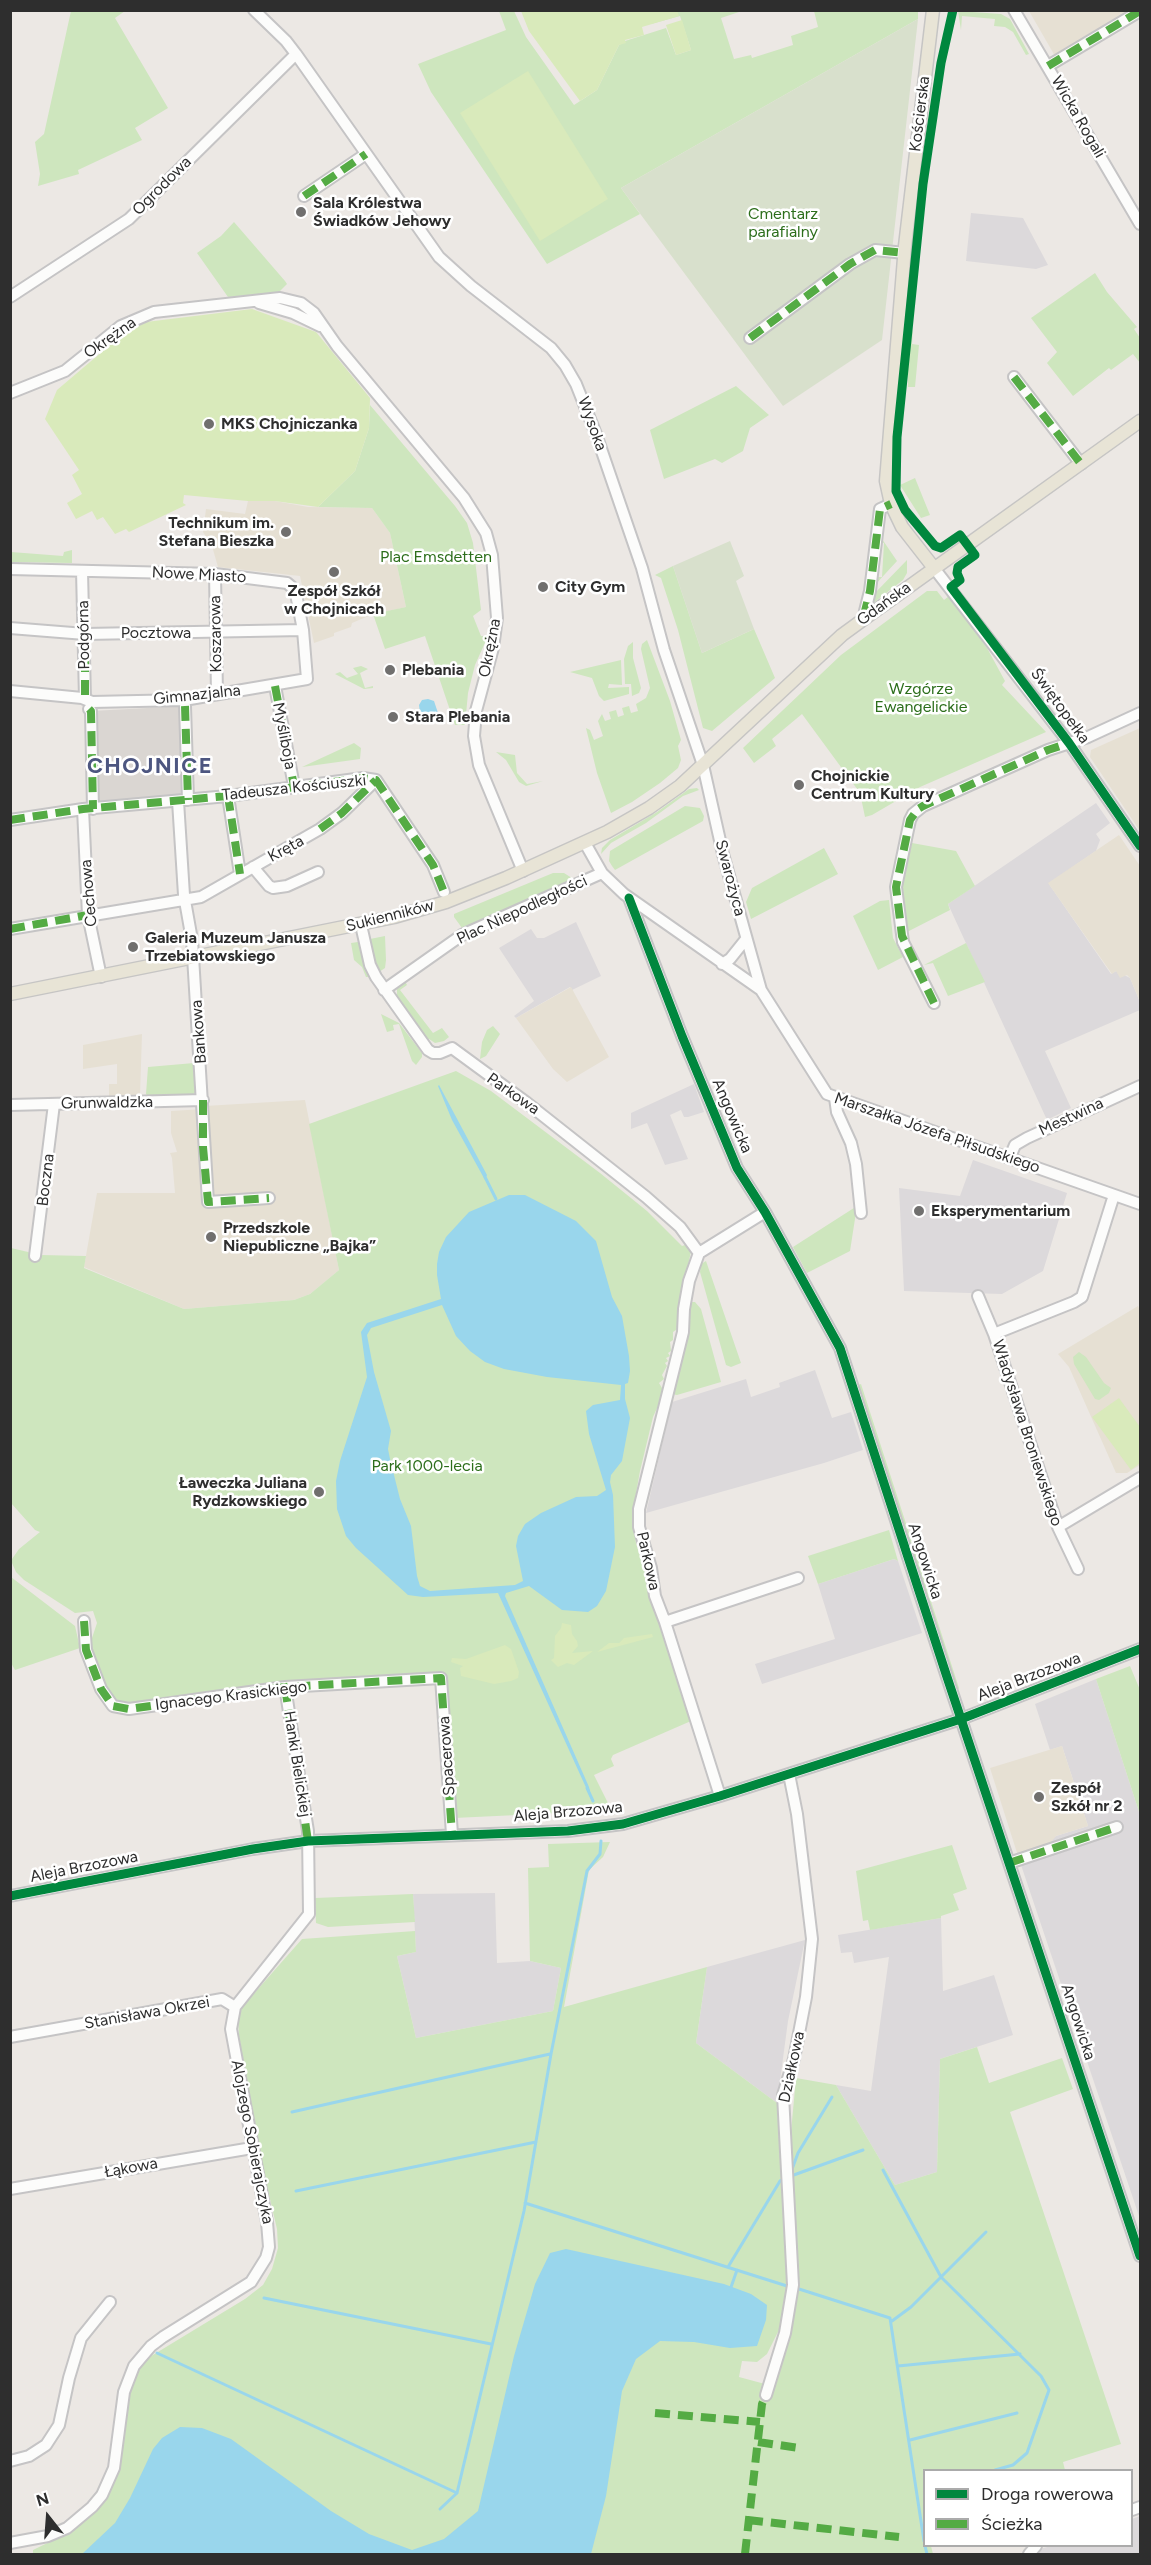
<!DOCTYPE html>
<html>
<head>
<meta charset="utf-8">
<style>
  body { margin:0 }
  #map { position:relative; width:1151px; height:2565px; overflow:hidden; background:#ece8e4; font-family:Figtree,sans-serif }
  canvas { display:block }
  .frame { position:absolute; inset:0; border:12px solid #2e2e2e; pointer-events:none }
  .legend { position:absolute; left:923px; top:2469px; width:210px; height:78px; box-sizing:border-box; background:#fff; border:2px solid #ababab; margin:0; padding:8px 10px; list-style:none; font-size:18px; color:#2e2e2e }
  .legend li { display:flex; align-items:center; gap:12px; height:30px }
  .legend b { width:30px; border:2px solid #ababab }
  .north { position:absolute; left:18px; top:2487px; width:60px; height:60px; -webkit-text-stroke:4px #fff; paint-order:stroke; rotate:343deg; font-size:16px; font-weight:700; line-height:24px; text-align:center; color:#2e2e2e }
  .north::after { content:''; display:block; margin:auto; width:21px; height:27px; background:#2e2e2e; clip-path:polygon(50% 0,100% 100%,50% 72%,0 100%) }
</style>
</head>
<body>
<div id="map">
<canvas width="1151" height="2565"></canvas>
<div class="frame"></div>
<ul class="legend">
<li><b style="height:8px;background:#00873e"></b>Droga rowerowa</li>
<li><b style="height:8px;background:#54ab44"></b>Ścieżka</li>
</ul>
<div class="north">N</div>
</div>
<script>
const g = document.querySelector('canvas').getContext('2d');
g.lineJoin = 'round';
function fillPath(path, color) { g.fillStyle = color; g.fill(path, 'evenodd'); }
const toPath = rows => new Path2D(rows.map(r => 'M' + r).join(''));
function stroke(path, color, width, dash) { g.strokeStyle = color; g.lineWidth = width; g.lineCap = dash ? 'butt' : 'round'; g.setLineDash(dash || []); g.stroke(path); }
function drawText(font, color, halo, rows, align = 'center') {
  g.font = font + ' Figtree,sans-serif'; g.lineWidth = 5; g.setLineDash([]); g.textBaseline = 'middle'; g.strokeStyle = halo; g.fillStyle = color; for (const [text, x, y, turn = 0] of rows) {
    g.save(); g.translate(x, y); g.rotate((+turn || 0) * Math.PI / 180); g.textAlign = isNaN(turn) ? turn : align; if (halo) g.strokeText(text, 0, 0); g.fillText(text, 0, 0); g.restore();
  }
}
fillPath(toPath([
  [971,213,1023,218,1048,265,1036,269,966,261],
  [1096,803,1110,823,1096,834,1100,840,1096,851,1049,884,1111,974,1116,971,1130,978,1140,1002,1140,1010,1045,1051,1071,1108,1047,1120,948,904],
  [576,922,601,976,572,990,570,987,516,1018,514,1016,534,1001,499,948,531,929,537,938,544,938],
  [694,1084,704,1112,688,1117,684,1117,681,1110,670,1115,688,1159,665,1165,647,1123,631,1129,631,1113],
  [973,1160,1067,1193,1043,1271,1002,1294,904,1291,899,1188,960,1196],
  [815,1370,832,1418,851,1412,863,1450,824,1463,646,1513,672,1402,746,1379,751,1397,780,1387,779,1383],
  [894,1559,898,1561,922,1633,762,1684,755,1664,835,1639,818,1584],
  [1096,1679,1140,1815,1140,2219,1018,1856,1056,1836,1088,1826,1062,1746,1050,1750,1035,1704],
  [495,1893,497,1963,530,1961,561,1968,553,2011,416,2038,397,1956,416,1952,413,1894],
  [941,1918,943,1991,994,1975,1013,2035,940,2059,937,2172,895,2185,836,2085,871,2091,889,1957,854,1963,852,1952,841,1953,838,1935],
  [805,1940,788,2021,777,2103,696,2043,707,1967],
  [1140,2516,1140,2554,1038,2554,1040,2549,1051,2546,1132,2546,1132,2519]
]), '#dcd9db');
fillPath(toPath([
  [1029,11,1129,11,1055,56],
  [248,501,275,501,308,507,372,508,390,533,406,607,371,615,352,623,351,627,334,633,334,636,314,643,300,576,218,567,212,546,203,532,206,509,245,514],
  [1140,728,1140,831,1090,757,1091,750],
  [1119,835,1140,866,1140,1002,1130,978,1127,975,1120,978,1116,971,1112,974,1048,883],
  [571,987,609,1057,567,1082,553,1069,516,1018],
  [142,1034,140,1096,109,1096,109,1084,117,1084,117,1064,83,1069,83,1045],
  [305,1100,339,1270,310,1294,294,1300,184,1309,84,1267,97,1193,175,1193,172,1158,170,1153,177,1152,171,1133,171,1111,204,1109,205,1106],
  [1138,1306,1140,1310,1140,1465,1127,1473,1116,1473,1069,1367,1058,1354],
  [1062,1746,1088,1826,1056,1836,1049,1845,1018,1856,990,1768]
]), '#e6e0d3');
fillPath(toPath([
  [71,11,125,11,115,18,168,108,135,128,142,140,78,170,79,174,38,186,40,174,35,142,44,134],
  [499,11,514,11,526,37,574,105,597,90,619,45,625,41,666,28,676,55,691,50,680,16,651,24,648,11,742,11,721,18,734,59,751,55,752,58,793,45,791,36,818,27,814,11,918,11,918,19,621,188,640,214,547,264,431,92,418,64,506,30],
  [958,11,1001,14,1010,19,1029,54,1026,55,1013,32,1005,27,994,26,995,19,962,16,961,30],
  [234,222,285,281,287,284,279,292,228,297,197,253,221,236],
  [1095,273,1107,292,1137,327,1134,329,1140,338,1140,363,1133,354,1111,370,1109,368,1073,396,1047,363,1057,352,1031,318],
  [913,328,912,344,919,345,915,387,908,387,908,351],
  [736,386,769,415,750,428,743,451,722,463,715,459,664,479,650,430],
  [370,405,455,506,467,523,473,543,481,610,473,616,481,636,488,636,475,665,468,693,465,725,455,725,425,636,385,649,373,614,406,607,390,533,372,508,318,507,355,471,369,428],
  [915,478,930,515,921,518,900,485],
  [880,536,897,561,874,586,875,577,882,577,884,543,878,542],
  [72,550,72,563,11,562,11,552,63,556,64,552],
  [907,560,907,573,903,580,872,604,874,594],
  [673,566,702,653,754,629,775,678,712,731,703,728,678,630,661,578,655,575],
  [927,591,937,591,944,600,949,596,987,648,1005,681,1002,685,1046,732,920,787,872,815,865,817,860,793,802,714,772,739,776,746,754,763,743,748,841,655],
  [647,640,670,701,681,740,678,746,681,760,678,768,660,783,632,802,611,813,597,773,586,728,590,730,594,740,603,736,598,721,602,714,605,721,611,719,609,712,616,710,618,717,624,715,622,708,629,706,631,713,638,711,636,704,646,698,650,688,641,649,642,644],
  [633,642,633,658,641,688,639,693,632,696,631,684,625,684,624,659,628,646],
  [621,660,622,685,609,684,608,688,629,687,629,694,604,701,599,696,592,678,570,672],
  [361,666,368,669,360,673,365,688,373,686,373,688,364,689,335,674,340,672,347,678,358,674,353,668],
  [354,743,361,748,360,759,302,767],
  [496,752,515,755,517,773,527,784,543,781,526,786,519,782,506,760],
  [697,788,699,790,683,796,646,823,611,843,601,854,602,848,610,840,657,812,689,789],
  [685,806,700,808,704,816,703,821,615,870,612,866,609,861,610,851],
  [912,843,956,851,975,886,948,904,950,910,907,932,902,889],
  [824,848,838,874,751,919,746,902,752,888],
  [553,873,564,873,575,880,462,928,454,917,454,914],
  [889,900,893,938,903,957,878,970,853,916,880,901],
  [385,936,386,960,385,968,379,972,371,950,370,939],
  [358,942,360,945,370,977,366,977,362,967,354,960,351,943],
  [966,943,985,982,948,996,933,963,924,965],
  [405,981,407,985,400,990,433,1033,442,1028,449,1037,444,1041,435,1043,429,1039,427,1040,397,999,397,989],
  [381,1014,399,1023,422,1053,422,1057,416,1065,412,1061,399,1024,393,1025,394,1030,387,1032],
  [493,1026,500,1034,486,1056,480,1059,482,1042,487,1030],
  [194,1063,196,1092,193,1094,148,1096,146,1094,148,1067],
  [456,1071,491,1091,600,1173,647,1211,682,1246,685,1245,691,1251,685,1281,682,1326,673,1332,673,1340,670,1342,671,1351,668,1353,670,1356,666,1358,668,1361,665,1363,667,1366,662,1375,664,1379,659,1383,662,1388,668,1384,653,1417,640,1471,632,1516,636,1543,645,1570,649,1573,691,1721,613,1755,611,1759,614,1766,594,1775,610,1807,602,1811,454,1818,445,1677,132,1704,121,1702,114,1698,106,1686,89,1647,97,1623,93,1611,75,1613,24,1580,16,1572,12,1563,12,1559,19,1549,40,1532,35,1530,11,1503,11,1248,41,1255,86,1256,84,1268,184,1309,294,1300,310,1294,339,1270,309,1124],
  [857,1206,850,1251,807,1273,793,1247],
  [706,1261,741,1363,731,1367,726,1365,700,1272,701,1264],
  [691,1302,695,1302,701,1309,721,1382,677,1395,671,1394,686,1313],
  [1079,1352,1086,1357,1104,1383,1111,1388,1109,1393,1099,1400,1095,1399,1074,1364,1073,1357],
  [861,1384,959,1688,958,1690,856,1386],
  [889,1530,898,1561,894,1559,818,1584,808,1556],
  [11,1577,75,1626,80,1648,15,1670,10,1661],
  [1130,1666,1140,1690,1140,1815,1096,1679],
  [610,1842,603,1857,589,1870,564,2007,707,1967,696,2043,777,2103,787,2284,786,2306,783,2322,767,2354,757,2362,742,2361,739,2377,765,2384,793,2315,788,2164,796,2078,836,2085,895,2185,937,2172,940,2059,977,2047,989,2083,1062,2058,1073,2089,1010,2112,1121,2444,1063,2462,1065,2470,924,2470,924,2546,931,2546,933,2554,33,2554,33,2550,70,2532,89,2517,111,2489,120,2467,130,2389,143,2361,245,2299,263,2285,272,2269,278,2248,277,2229,258,2148,239,2036,238,2018,243,2006,302,1939,415,1931,416,1952,397,1956,416,2038,553,2011,561,1968,530,1961,528,1868,549,1867,548,1844],
  [952,1845,967,1889,953,1894,959,1910,941,1916,941,1918,870,1930,868,1920,863,1921,856,1871],
  [413,1894,415,1922,328,1927,316,1923,315,1898]
]), '#cee6be');
fillPath(toPath([
  [918,19,882,340,783,406,621,188],
  [730,541,744,576,736,581,754,629,702,653,673,566]
]), '#d8e0cc');
fillPath(toPath([
  [677,10,679,16,642,27,644,35,625,40,626,43,619,45,597,90,580,101,529,31,521,11],
  [682,20,691,50,676,55,666,25],
  [528,71,608,199,540,241,460,113],
  [252,309,316,332,370,398,369,428,355,471,318,507,275,501,248,501,184,495,183,503,186,505,129,532,126,529,115,534,103,517,97,520,92,511,76,519,67,503,82,494,72,475,79,470,45,419,57,390,123,334,146,322],
  [1119,1398,1140,1427,1140,1463,1131,1470,1092,1417],
  [562,1623,571,1625,572,1634,577,1641,578,1646,572,1653,593,1651,574,1665,567,1663,558,1667,551,1660,554,1658,555,1636,561,1628],
  [652,1634,653,1637,597,1652,609,1643,619,1643,624,1638],
  [505,1645,511,1649,519,1672,518,1678,511,1681,494,1684,461,1676,460,1668,463,1666,451,1662,452,1658,466,1659]
]), '#d9eabb');
fillPath(toPath([
  [185,706,188,800,93,809,91,711]
]), '#dad6d2');
fillPath(toPath([
  [428,699,434,701,440,719,436,722,425,724,421,722,419,705,422,700],
  [439,1085,487,1175,485,1180,452,1120,438,1086],
  [509,1195,525,1195,576,1221,596,1241,612,1297,622,1316,629,1356,630,1371,628,1383,625,1384,625,1399,630,1418,622,1461,611,1475,610,1482,613,1495,615,1547,606,1591,597,1606,588,1612,562,1610,529,1586,506,1593,505,1596,589,1787,590,1791,588,1792,498,1593,423,1597,408,1595,356,1548,346,1536,337,1509,336,1481,340,1461,367,1377,361,1332,367,1323,441,1299,437,1275,437,1264,439,1252,446,1237,469,1212],
  [442,1305,456,1336,470,1351,485,1362,504,1369,547,1377,621,1385,620,1400,593,1405,586,1411,589,1434,606,1490,597,1496,576,1497,541,1513,525,1524,518,1536,516,1546,523,1581,515,1585,430,1591,420,1586,417,1576,411,1526,400,1499,390,1459,388,1449,391,1431,374,1372,367,1335,371,1328],
  [566,2249,724,2284,751,2294,767,2305,766,2320,757,2346,730,2348,694,2342,660,2341,636,2359,622,2391,606,2496,591,2554,82,2554,115,2523,130,2498,153,2449,162,2438,180,2427,202,2428,231,2439,331,2511,369,2534,412,2550,444,2539,478,2511,514,2356,535,2284,550,2253]
]), '#99d6ec');
stroke(toPath([
  [485,1177,496,1199],
  [587,1788,593,1801],
  [292,2112,550,2054],
  [883,2170,941,2277,1041,2376,1049,2390,1027,2453,1013,2465,995,2470],
  [791,2172,798,2153,832,2097],
  [791,2176,863,2150],
  [296,2191,536,2142],
  [525,2203,787,2286],
  [728,2267,780,2181,785,2179],
  [799,2289,890,2318,924,2541],
  [730,2290,737,2270],
  [264,2298,491,2344],
  [892,2321,911,2307,986,2232],
  [157,2353,457,2493],
  [898,2366,1020,2354],
  [910,2440,1017,2413],
  [440,2509,457,2493,524,2211,551,2054,587,1871,600,1854,601,1841],
  [925,2546,927,2554]
]), '#99d6ec', 3);
const minor = toPath([
  [254,10,286,41,296,54,439,257,471,286,551,348,565,365,576,384,596,434,642,568,664,650,703,765,723,854,761,990],
  [1014,10,1140,224],
  [1048,66,1140,11],
  [304,196,366,154],
  [10,297,129,219,296,54],
  [259,303,293,313,320,326],
  [750,338,850,264,875,250,905,253],
  [1014,377,1081,464],
  [10,393,65,371,121,326,154,312,280,298,301,303,314,313,337,346,464,498,486,533,492,555,497,618,493,648,476,711,474,736,479,765,523,871],
  [934,568,1069,743,1140,846],
  [10,569,215,574,287,583,293,588,296,594,303,630,307,679,184,700,92,702,82,698,10,691],
  [82,571,85,699],
  [215,574,217,694],
  [868,616,865,611,870,591,880,509,891,504],
  [10,628,85,634,303,630],
  [275,686,294,786],
  [185,706,188,800],
  [89,709,91,711,93,809],
  [228,796,240,874],
  [178,801,184,895,192,940,208,1202,269,1198],
  [83,809,88,915,101,977],
  [10,820,83,809,228,796,363,778,376,780,433,865,444,892],
  [585,843,602,873,624,894,761,990,827,1094,1140,1204],
  [253,867,269,886,273,888,287,886,318,872],
  [629,898,682,1036,737,1168,765,1212,840,1348,946,1674,1140,2256],
  [361,925,370,965,376,977,428,1050,433,1053,440,1053,452,1048,527,1103,646,1197,680,1227,699,1253],
  [10,929,201,897,320,829,342,813,376,780],
  [722,964,730,959,746,939],
  [384,990,462,935,602,873],
  [934,1003,903,942,896,887,910,820,913,814,923,806,1048,750,1088,737,1140,713],
  [835,1098,837,1112,851,1143,856,1164,861,1213],
  [10,1105,203,1100],
  [1010,1157,1015,1145,1027,1138,1140,1086],
  [35,1256,54,1104],
  [978,1296,994,1334,1058,1527,1078,1569],
  [994,1334,1074,1302,1082,1297,1114,1195],
  [1058,1527,1140,1478],
  [84,1621,86,1650,101,1689,113,1706,129,1709,285,1687,441,1678,452,1834],
  [665,1622,798,1578],
  [720,1796,665,1622,655,1596,651,1568,639,1527,639,1509,683,1332,684,1309,689,1281,699,1253,765,1212],
  [1009,1863,1117,1827],
  [10,1896,253,1849,308,1841,568,1831,623,1824,720,1796,961,1719,1140,1649],
  [10,2037,222,1999,235,2007],
  [10,2189,252,2148],
  [766,2395,785,2333,793,2285,783,2095,794,2059,806,1997,812,1939,797,1814,789,1774],
  [10,2461,29,2456,46,2445,59,2425,69,2378,81,2338,110,2302],
  [1132,2510,1140,2507],
  [10,2543,48,2536,67,2528,92,2507,102,2495,114,2468,124,2392,134,2366,151,2346,163,2337,251,2282,266,2258,269,2247,267,2222,231,2029,235,2007,309,1914,308,1831,285,1687],
  [1029,2554,1036,2546]
]);
const major = toPath([
  [933,10,905,246,886,481,891,504,902,527,934,568],
  [10,994,394,917,446,902,506,878,607,832,649,808,680,786,842,635,868,616,1140,421]
]);
stroke(minor, '#c5c4c5', 14);
stroke(major, '#c6c5c4', 15);
stroke(minor, '#fcfcfb', 10);
stroke(major, '#e8e4d6', 12);
stroke(toPath([
  [1048,66,1140,11],
  [304,196,366,154],
  [750,338,850,264,875,250,905,253],
  [1014,377,1081,464],
  [868,616,865,611,870,591,880,509,891,504],
  [85,634,85,699],
  [275,686,294,786],
  [185,706,188,800],
  [89,709,91,711,93,809],
  [228,796,240,874],
  [10,820,83,809,228,796,363,778,376,780,433,865,444,892],
  [320,829,342,813,376,780],
  [10,929,88,915],
  [934,1003,902,936,896,887,910,820,918,809,923,806,1048,750,1069,743],
  [203,1100,203,1147,208,1202,269,1198],
  [84,1621,86,1650,101,1689,113,1706,129,1709,285,1687,441,1678,452,1834],
  [285,1687,308,1841],
  [1009,1863,1117,1827],
  [655,2413,760,2422],
  [758,2442,799,2448],
  [748,2520,899,2537],
  [745,2554,762,2404,766,2395]
]), '#54ab44', 8, [15, 8]);
stroke(toPath([
  [953,10,941,63,923,184,897,437,896,491,905,510,935,546,941,548,960,535,975,555,958,567,957,573,960,580,951,587,1069,743,1140,846],
  [629,898,682,1036,737,1168,765,1212,840,1348,946,1674,1140,2256],
  [10,1896,253,1849,308,1841,568,1831,623,1824,720,1796,961,1719,1140,1649]
]), '#00873e', 9);
for (const [x, y, r, color] of [
  [301,212,6,"#706f6e"],
  [209,424,6,"#706f6e"],
  [286,532,6,"#706f6e"],
  [334,572,6,"#706f6e"],
  [543,587,6,"#706f6e"],
  [390,670,6,"#706f6e"],
  [393,717,6,"#706f6e"],
  [799,785,6,"#706f6e"],
  [133,947,6,"#706f6e"],
  [919,1211,6,"#706f6e"],
  [211,1237,6,"#706f6e"],
  [319,1492,6,"#706f6e"],
  [1039,1797,6,"#706f6e"]
]) { const dot = new Path2D(); dot.arc(x, y, r, 0, 2 * Math.PI); g.fillStyle = color; g.fill(dot); stroke(dot, '#fff', 2); }
drawText('16px', '#2e2e2e', '#fff', [
  ["Kościerska",920,114,-83],
  ["Wicka Rogali",1078,117,60],
  ["Ogrodowa",162,186,-45],
  ["Okrężna",110,338,-35],
  ["Wysoka",592,424,70],
  ["Nowe Miasto",199,575,3],
  ["Gdańska",884,604,-36],
  ["Pocztowa",156,633],
  ["Koszarowa",216,634,-91],
  ["Podgórna",84,635,-91],
  ["Okrężna",490,648,-79],
  ["Gimnazjalna",197,695,-6],
  ["Świętopełka",1060,706,54],
  ["Myśliboja",284,736,79],
  ["Tadeusza Kościuszki",294,788,-6],
  ["Kręta",286,849,-29],
  ["Swarożyca",730,878,75],
  ["Cechowa",89,893,-95],
  ["Plac Niepodległości",522,910,-25],
  ["Sukienników",390,916,-14],
  ["Bankowa",199,1032,-94],
  ["Parkowa",513,1094,35],
  ["Grunwaldzka",107,1103,-1],
  ["Angowicka",732,1116,67],
  ["Mestwina",1071,1117,-25],
  ["Marszałka Józefa Piłsudskiego",937,1133,19],
  ["Boczna",46,1180,-83],
  ["Władysława Broniewskiego",1027,1433,72],
  ["Parkowa",648,1561,77],
  ["Angowicka",925,1561,72],
  ["Aleja Brzozowa",1029,1677,-21],
  ["Ignacego Krasickiego",231,1696,-7],
  ["Spacerowa",447,1756,-94],
  ["Hanki Bielickiej",297,1764,81],
  ["Aleja Brzozowa",568,1812,-5],
  ["Aleja Brzozowa",84,1867,-11],
  ["Stanisława Okrzei",147,2013,-10],
  ["Angowicka",1078,2022,72],
  ["Działkowa",792,2067,-78],
  ["Alojzego Sobierajczyka",252,2142,79],
  ["Łąkowa",131,2168,-10]
]);
drawText('bold 16px', '#2e2e2e', '#fff', [
  ["Sala Królestwa",313,203],
  ["Świadków Jehowy",313,221],
  ["MKS Chojniczanka",221,424],
  ["Technikum im.",274,523,"right"],
  ["Stefana Bieszka",274,541,"right"],
  ["City Gym",555,587],
  ["Zespół Szkół",334,591,"center"],
  ["w Chojnicach",334,609,"center"],
  ["Plebania",402,670],
  ["Stara Plebania",405,717],
  ["Chojnickie",811,776],
  ["Centrum Kultury",811,794],
  ["Galeria Muzeum Janusza",145,938],
  ["Trzebiatowskiego",145,956],
  ["Eksperymentarium",931,1211],
  ["Przedszkole",223,1228],
  ["Niepubliczne „Bajka”",223,1246],
  ["Ławeczka Juliana",307,1483,"right"],
  ["Rydzkowskiego",307,1501,"right"],
  ["Zespół",1051,1788],
  ["Szkół nr 2",1051,1806]
], 'left');
drawText('16px', '#2c6e1b', '#fff', [
  ["Cmentarz",783,214],
  ["parafialny",783,232],
  ["Plac Emsdetten",436,557],
  ["Wzgórze",921,689],
  ["Ewangelickie",921,707],
  ["Park 1000-lecia",427,1466]
]);
g.letterSpacing = '1.5px';
drawText('bold 22px', '#4d5680', '#fff', [
  ["CHOJNICE",150,767]
]);
g.letterSpacing = '0px';
</script>
</body>
</html>
